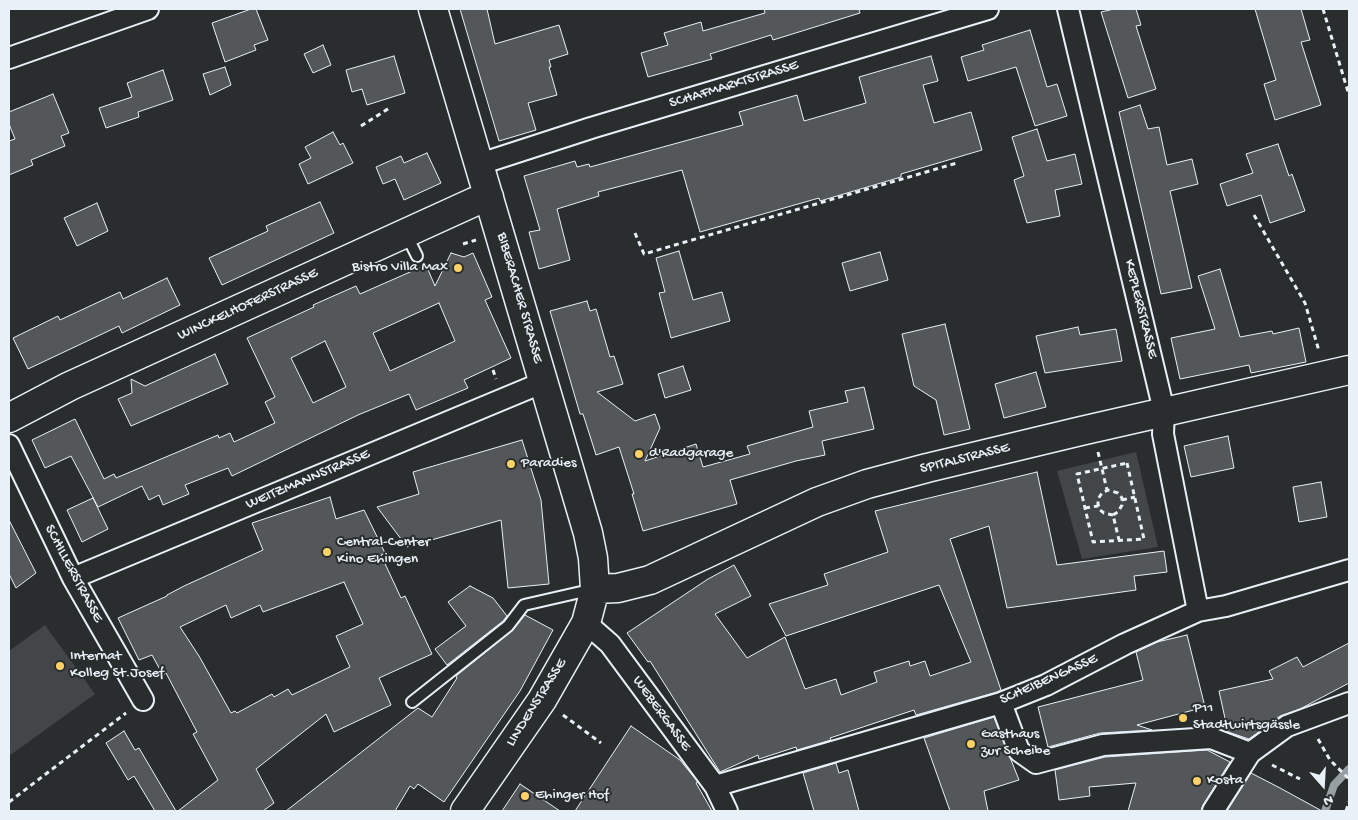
<!DOCTYPE html>
<html>
<head>
<meta charset="utf-8">
<style>
  body { margin:0 }
  #map { position:relative; width:1358px; height:820px; overflow:hidden; background:#2a2d2e; font-family:"Gochi Hand",sans-serif }
  canvas { display:block }
  .frame { position:absolute; inset:0; border:10px solid #e8f1f8; pointer-events:none }
  .north { position:absolute; left:1298px; top:760px; width:50px; height:50px; -webkit-text-stroke:4px #2a2d2e; paint-order:stroke; rotate:161deg; font-size:14px; font-weight:700; line-height:20px; text-align:center; color:#e8f1f8 }
  .north::after { content:''; display:block; margin:auto; width:18px; height:22px; background:#e8f1f8; clip-path:polygon(50% 0,100% 100%,50% 72%,0 100%) }
</style>
</head>
<body>
<div id="map">
<canvas width="1358" height="820"></canvas>
<div class="frame"></div>
<div class="north">N</div>
</div>
<script>
const g = document.querySelector('canvas').getContext('2d');
g.lineJoin = 'round';
function fillPath(path, color) { g.fillStyle = color; g.fill(path, 'evenodd'); }
const toPath = rows => new Path2D(rows.map(r => 'M' + r).join(''));
function stroke(path, color, width, dash) { g.strokeStyle = color; g.lineWidth = width; g.lineCap = dash ? 'butt' : 'round'; g.setLineDash(dash || []); g.stroke(path); }
function drawText(font, color, halo, rows, align = 'center') {
  g.font = font + ' "Gochi Hand",sans-serif'; g.lineWidth = 4; g.setLineDash([]); g.textBaseline = 'middle'; g.strokeStyle = halo; g.fillStyle = color; for (const [text, x, y, turn = 0] of rows) {
    g.save(); g.translate(x, y); g.rotate((+turn || 0) * Math.PI / 180); g.textAlign = isNaN(turn) ? turn : align; if (halo) g.strokeText(text, 0, 0); g.fillText(text, 0, 0); g.restore();
  }
}
fillPath(toPath([
  [1136,452,1158,547,1082,559,1057,471],
  [45,625,95,694,9,756,9,651]
]), '#424648');
stroke(toPath([
  [1325,811,1334,785,1349,769]
]), '#989fa3', 8);
const building = toPath([
  [251,9,256,9,268,40,254,45,256,50,225,62,212,23,251,9],
  [460,9,487,9,495,44,559,25,568,54,549,60,551,67,549,67,557,95,528,103,536,130,499,141,460,9],
  [764,9,859,9,860,13,773,40,771,35,710,54,712,59,648,77,641,53,668,45,664,33,701,22,703,31,765,13,764,9],
  [1114,9,1136,9,1141,25,1136,26,1156,89,1128,98,1101,12,1114,9],
  [1255,9,1301,9,1310,40,1301,42,1321,105,1275,120,1264,84,1276,80,1255,9],
  [1030,30,1047,87,1057,84,1067,116,1035,126,1016,67,968,81,961,57,984,50,982,45,1030,30],
  [323,45,331,65,313,73,304,54,323,45],
  [394,56,405,93,367,105,362,89,352,92,346,70,394,56],
  [931,56,938,81,923,85,934,123,971,112,982,150,901,174,901,177,820,201,819,198,700,232,682,170,598,192,599,196,557,209,570,260,539,269,529,232,540,230,524,176,575,161,577,167,589,164,590,167,743,125,739,112,797,95,804,121,866,103,859,77,931,56],
  [225,67,231,85,210,95,203,74,225,67],
  [163,70,173,100,138,112,139,117,106,128,99,108,132,97,127,83,163,70],
  [53,94,69,133,61,136,65,146,31,160,33,165,9,175,9,141,15,139,9,124,9,112,53,94],
  [1140,105,1148,129,1159,127,1167,165,1192,159,1198,184,1170,191,1192,288,1161,294,1119,112,1140,105],
  [1037,129,1047,161,1075,154,1082,184,1055,190,1060,216,1027,223,1014,180,1024,176,1012,137,1037,129],
  [333,132,340,145,343,143,353,163,308,184,299,164,311,158,305,147,333,132],
  [1278,144,1289,176,1292,174,1305,211,1270,223,1261,195,1227,206,1220,184,1253,173,1246,154,1278,144],
  [427,153,441,183,404,200,395,179,383,184,376,167,401,156,404,163,427,153],
  [320,202,334,233,222,285,209,258,268,231,266,226,320,202],
  [97,203,108,231,77,246,64,218,97,203],
  [679,251,693,300,722,292,730,321,671,338,659,293,665,292,656,258,679,251],
  [880,252,888,280,850,291,842,263,880,252],
  [451,253,464,257,473,253,492,297,485,300,511,358,464,380,468,388,416,410,409,394,358,415,232,476,228,468,185,485,189,494,163,505,159,495,149,500,142,486,98,507,71,456,45,468,32,440,75,419,104,479,114,474,116,478,218,435,219,438,230,433,234,442,275,423,265,402,275,397,247,338,314,307,313,305,356,286,360,294,426,265,435,286,451,253],
  [439,303,455,341,390,371,373,333,439,303],
  [325,341,346,387,313,403,291,358,325,341],
  [1220,269,1240,337,1272,331,1273,334,1299,328,1306,362,1251,373,1249,365,1180,379,1171,338,1215,329,1198,276,1220,269],
  [167,278,180,305,122,333,119,326,28,369,13,338,58,316,60,320,120,292,123,299,167,278],
  [587,301,590,311,596,309,610,357,614,356,623,384,597,392,635,421,655,414,660,428,645,461,696,444,703,467,750,454,747,446,813,427,809,411,848,402,845,391,864,387,874,429,822,441,825,455,796,461,730,480,737,504,643,531,632,494,634,494,619,447,596,455,583,414,580,414,550,311,587,301],
  [945,324,970,429,944,435,936,400,914,386,902,334,945,324],
  [1078,327,1080,335,1116,329,1122,361,1045,373,1036,336,1078,327],
  [215,354,228,384,131,426,118,399,132,393,131,379,145,386,215,354],
  [683,366,691,390,665,398,658,374,683,366],
  [1036,372,1046,407,1004,418,995,384,1036,372],
  [1228,436,1234,468,1191,477,1184,446,1228,436],
  [522,440,541,500,549,584,508,588,501,520,407,547,377,507,419,494,413,472,522,440],
  [1037,472,1057,565,1164,551,1167,572,1134,576,1136,590,1007,608,989,526,950,539,1001,690,997,692,916,715,914,710,830,738,831,740,797,750,796,747,759,759,758,755,720,772,650,661,648,662,627,633,708,579,734,565,751,596,715,614,747,658,785,637,805,689,836,679,841,695,877,682,874,672,909,661,910,666,925,661,930,676,971,662,939,585,786,636,769,604,828,585,824,574,888,552,875,511,1037,472],
  [1321,482,1327,517,1299,522,1293,487,1321,482],
  [330,497,336,519,364,510,385,553,381,555,401,598,405,596,432,654,379,678,391,705,334,732,326,714,256,769,274,803,263,811,178,811,218,780,193,734,197,732,166,673,163,675,152,655,139,660,118,618,167,596,167,595,184,586,263,550,252,523,330,497],
  [344,582,363,624,336,636,350,667,292,695,288,689,274,697,272,694,237,713,235,711,231,713,199,656,180,627,226,605,231,618,260,605,263,612,344,582],
  [93,498,108,529,82,542,67,510,93,498],
  [9,520,36,573,16,588,9,574,9,520],
  [470,586,493,598,507,616,503,621,447,665,435,649,466,626,448,602,470,586],
  [525,615,553,630,520,691,444,802,418,784,414,789,410,786,395,811,286,811,418,708,432,717,457,678,456,676,512,631,525,615],
  [1187,635,1205,707,1137,725,1152,730,1100,733,1048,747,1038,707,1143,680,1136,652,1157,642,1187,635],
  [1349,643,1349,683,1300,709,1280,716,1249,739,1228,732,1219,691,1273,679,1269,671,1297,657,1303,667,1349,643],
  [994,717,1019,780,984,791,988,811,950,811,924,738,994,717],
  [631,726,680,760,698,782,696,783,712,811,575,811,631,726],
  [124,731,135,750,139,748,176,811,155,811,134,776,128,780,106,743,124,731],
  [1207,750,1230,762,1203,805,1201,811,1128,811,1136,783,1089,787,1090,796,1059,800,1055,770,1105,757,1207,750],
  [836,763,839,773,848,770,859,811,814,811,803,773,836,763],
  [1251,773,1280,788,1322,811,1227,811,1251,773],
  [520,784,560,811,502,811,520,784]
]);
fillPath(building, '#535759');
stroke(building, '#e8f1f8', 1);
const lane = toPath([
  [406,234,417,256],
  [412,702,508,626,524,605,594,589]
]);
const street = toPath([
  [1068,9,1164,411,1163,434,1198,611],
  [9,58,148,9],
  [480,164,591,128,988,9],
  [9,445,73,578,143,700],
  [73,578,544,382],
  [586,623,610,644,715,786,727,811],
  [1001,703,1019,751,1036,763,1103,745,1211,738,1250,753],
  [715,786,1001,703,1046,685,1125,644,1198,611,1226,606,1349,570],
  [1213,811,1250,753,1287,726,1349,703]
]);
const secondary = toPath([
  [433,9,588,533,593,558,595,589,586,623,542,700,465,811],
  [9,418,70,386,474,202,489,197],
  [595,589,618,588,650,580,817,502,867,484,927,468,1081,431,1349,370]
]);
stroke(lane, '#e8f1f8', 14);
stroke(street, '#e8f1f8', 24);
stroke(secondary, '#e8f1f8', 31);
stroke(toPath([
  [1323,9,1349,95],
  [361,126,391,107],
  [1254,215,1305,303,1319,351],
  [635,233,644,254,957,163],
  [463,244,476,240],
  [493,370,496,379],
  [1098,452,1107,490],
  [1127,463,1144,539,1093,542,1077,474,1127,463],
  [1122,500,1135,497],
  [1085,508,1098,506],
  [1113,515,1104,513,1100,510,1098,504,1098,499,1102,493,1108,490,1118,493,1122,498,1122,505,1118,512,1113,515,1119,540],
  [563,715,601,743],
  [1318,739,1330,760,1349,779],
  [1272,765,1300,779],
  [9,802,126,713],
  [1346,811,1349,802]
]), '#e8f1f8', 3, [5, 4]);
stroke(lane, '#2a2d2e', 10);
stroke(street, '#2a2d2e', 20);
stroke(secondary, '#2a2d2e', 28);
for (const [x, y, r, color] of [
  [458,268,5,"#ffd166"],
  [639,454,5,"#ffd166"],
  [511,464,5,"#ffd166"],
  [327,552,5,"#ffd166"],
  [60,666,5,"#ffd166"],
  [1183,718,5,"#ffd166"],
  [971,744,5,"#ffd166"],
  [1197,781,5,"#ffd166"],
  [525,796,5,"#ffd166"]
]) { const dot = new Path2D(); dot.arc(x, y, r, 0, 2 * Math.PI); g.fillStyle = color; g.fill(dot); stroke(dot, '#2a2d2e', 2); }
drawText('15px', '#e8f1f8', '#2a2d2e', [
  ["SCHAFMARKTSTRASSE",734,85,-17],
  ["BIBERACHER STRASSE",519,298,74],
  ["WINCKELHOFERSTRASSE",248,305,-25],
  ["KEPLERSTRASSE",1140,309,76],
  ["SPITALSTRASSE",965,459,-14],
  ["WEITZMANNSTRASSE",308,480,-23],
  ["SCHILLERSTRASSE",73,574,62],
  ["SCHEIBENGASSE",1049,680,-24],
  ["LINDENSTRASSE",537,703,-58],
  ["WEBERGASSE",661,714,54]
]);
drawText('15px', '#e8f1f8', '#2a2d2e', [
  ["Bistro Villa Max",448,268,"right"],
  ["d'Radgarage",649,454],
  ["Paradies",521,464],
  ["Central-Center",337,543],
  ["Kino Ehingen",337,560],
  ["Internat",70,657],
  ["Kolleg St.Josef",70,674],
  ["P11",1193,709],
  ["Stadtwirtsgässle",1193,726],
  ["Gasthaus",981,735],
  ["zur Scheibe",981,752],
  ["Kosta",1207,781],
  ["Ehinger Hof",535,796]
], 'left');
</script>
</body>
</html>
